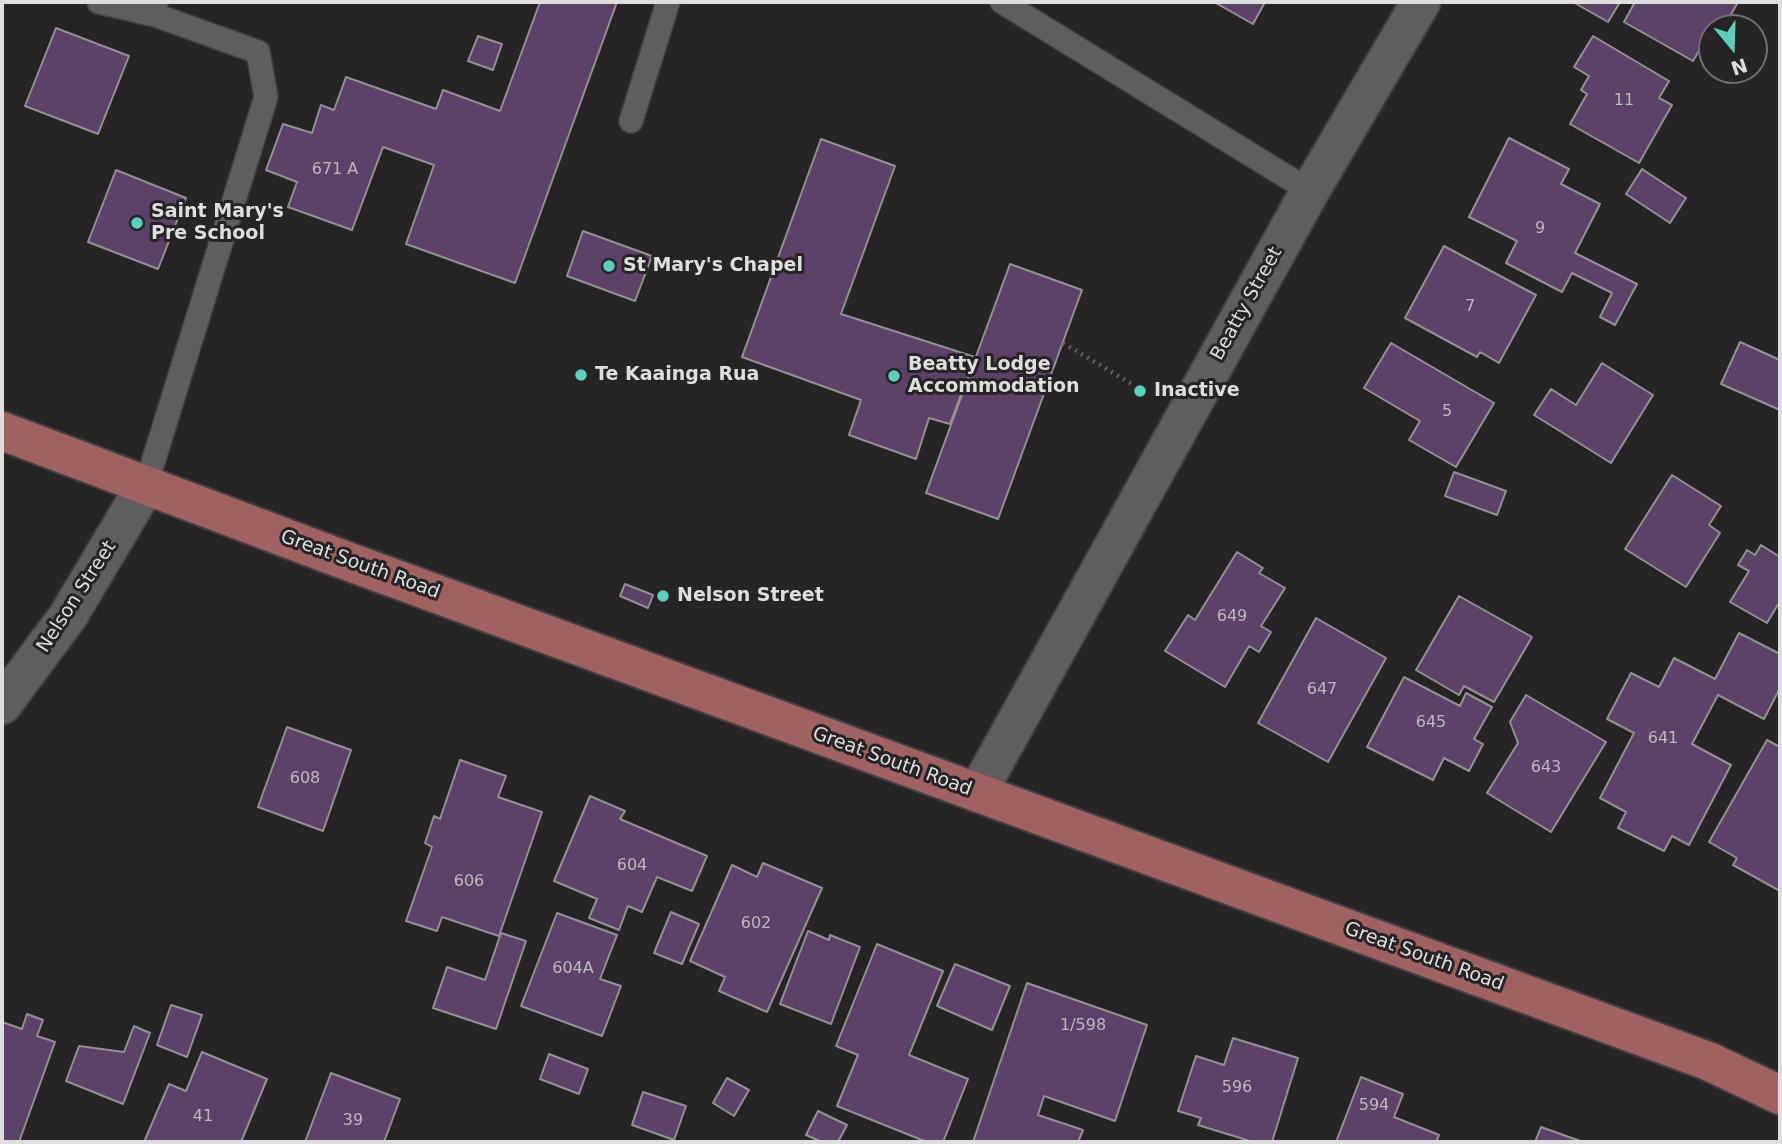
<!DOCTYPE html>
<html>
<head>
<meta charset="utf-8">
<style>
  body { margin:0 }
  #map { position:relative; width:1782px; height:1144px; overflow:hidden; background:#272425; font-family:"DejaVu Sans",sans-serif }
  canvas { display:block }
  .frame { position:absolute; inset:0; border:4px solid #dfdede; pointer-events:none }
  .north { position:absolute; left:1698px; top:14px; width:70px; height:70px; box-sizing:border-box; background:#272425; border:2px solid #716e6f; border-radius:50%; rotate:161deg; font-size:19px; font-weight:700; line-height:28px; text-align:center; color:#dfdede }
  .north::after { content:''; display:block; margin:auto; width:24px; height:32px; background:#5bcebc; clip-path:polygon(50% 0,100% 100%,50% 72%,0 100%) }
</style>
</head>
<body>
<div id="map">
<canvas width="1782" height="1144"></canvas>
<div class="frame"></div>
<div class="north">N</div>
</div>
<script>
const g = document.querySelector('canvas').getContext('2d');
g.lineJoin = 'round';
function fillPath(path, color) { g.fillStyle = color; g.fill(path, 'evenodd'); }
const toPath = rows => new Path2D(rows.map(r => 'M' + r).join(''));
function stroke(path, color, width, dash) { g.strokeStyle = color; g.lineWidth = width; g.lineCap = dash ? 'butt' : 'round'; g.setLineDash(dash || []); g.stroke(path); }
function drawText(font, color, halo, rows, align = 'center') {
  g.font = font + ' "DejaVu Sans",sans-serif'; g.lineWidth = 6; g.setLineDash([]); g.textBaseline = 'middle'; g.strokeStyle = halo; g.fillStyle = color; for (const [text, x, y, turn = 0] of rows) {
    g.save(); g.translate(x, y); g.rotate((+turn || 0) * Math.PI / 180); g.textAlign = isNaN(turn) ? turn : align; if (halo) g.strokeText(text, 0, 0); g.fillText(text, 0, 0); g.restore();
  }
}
const building = toPath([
  [540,2,617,2,515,283,406,244,434,165,383,147,352,230,288,207,297,182,266,170,283,124,312,133,321,105,334,110,346,77,436,109,443,90,500,111,540,2],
  [1214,2,1265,2,1253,24,1214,2],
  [1573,2,1620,2,1608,22,1573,2],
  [1635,2,1738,2,1725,25,1717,20,1693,61,1624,22,1635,2],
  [56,28,129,56,98,134,25,106,56,28],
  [478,36,502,44,493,70,468,61,478,36],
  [1593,36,1669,81,1659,98,1672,105,1639,163,1570,124,1587,94,1581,90,1589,76,1574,67,1593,36],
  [1509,138,1569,169,1561,184,1600,204,1575,253,1637,284,1615,325,1600,317,1612,293,1572,273,1562,292,1506,263,1517,241,1469,217,1509,138],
  [821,139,895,166,841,314,975,357,950,424,929,418,916,459,849,435,861,400,742,357,821,139],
  [1642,169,1686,198,1670,223,1626,194,1642,169],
  [116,170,186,198,158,269,88,242,116,170],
  [583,231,652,256,635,301,567,276,583,231],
  [1444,246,1536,295,1499,363,1480,352,1477,357,1405,318,1444,246],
  [1010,264,1082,290,998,519,926,493,1010,264],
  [1740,342,1780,360,1780,410,1721,384,1740,342],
  [1391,343,1494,403,1456,467,1409,440,1420,421,1364,388,1391,343],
  [1602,363,1653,395,1611,463,1534,415,1551,389,1576,405,1602,363],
  [1454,472,1506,491,1497,515,1445,496,1454,472],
  [1672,475,1721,506,1709,525,1720,533,1686,587,1625,549,1672,475],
  [1761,545,1780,557,1780,601,1767,623,1730,602,1749,571,1738,565,1747,550,1755,555,1761,545],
  [1237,552,1263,568,1259,573,1285,588,1261,626,1271,632,1259,652,1249,646,1225,687,1165,651,1188,615,1195,620,1237,552],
  [625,584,653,595,648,608,620,596,625,584],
  [1459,596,1532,637,1494,702,1464,686,1459,695,1416,670,1459,596],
  [1316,618,1386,658,1328,762,1258,723,1316,618],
  [1739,633,1780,654,1780,688,1764,719,1718,695,1692,744,1731,765,1689,845,1672,836,1664,851,1618,828,1626,812,1600,798,1634,733,1607,719,1631,673,1659,687,1674,658,1715,679,1739,633],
  [1404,677,1460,706,1466,693,1492,707,1474,739,1483,744,1469,771,1444,758,1433,780,1367,747,1404,677],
  [1526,695,1606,742,1551,832,1487,793,1518,743,1510,722,1526,695],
  [287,727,351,750,323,831,258,807,287,727],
  [1767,740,1780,747,1780,891,1733,865,1737,858,1709,842,1767,740],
  [460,760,506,776,498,797,542,812,499,936,442,917,437,931,406,921,432,847,425,843,434,816,440,819,460,760],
  [590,796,625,811,620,819,707,856,692,891,657,877,642,912,628,906,619,930,589,918,597,899,554,881,590,796],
  [763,863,822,888,767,1012,719,991,725,977,690,961,732,865,757,877,763,863],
  [671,912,699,924,682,964,654,953,671,912],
  [557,913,617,935,600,979,621,986,602,1036,521,1006,557,913],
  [808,931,829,940,830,935,860,947,831,1024,780,1004,808,931],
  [501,933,526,941,496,1029,433,1008,447,967,485,980,501,933],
  [877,944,943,971,909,1055,968,1079,943,1142,927,1142,837,1106,858,1055,836,1046,877,944],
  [955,964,1010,986,992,1030,937,1006,955,964],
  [1027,983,1147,1025,1115,1121,1044,1096,1038,1115,1083,1130,1078,1142,973,1142,1027,983],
  [171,1005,202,1015,187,1057,157,1045,171,1005],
  [27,1014,43,1020,37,1036,55,1042,19,1142,2,1142,2,1022,22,1029,27,1014],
  [134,1026,150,1033,123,1104,66,1081,79,1046,124,1052,134,1026],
  [1233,1038,1298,1058,1272,1142,1253,1142,1198,1125,1201,1118,1178,1111,1196,1056,1224,1065,1233,1038],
  [202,1052,267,1079,241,1142,144,1142,169,1084,186,1091,202,1052],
  [549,1054,588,1069,579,1094,540,1079,549,1054],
  [331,1073,400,1099,384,1142,305,1142,331,1073],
  [1361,1077,1403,1094,1394,1117,1439,1135,1436,1142,1336,1142,1361,1077],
  [727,1078,749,1090,734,1116,713,1103,727,1078],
  [643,1092,686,1106,674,1140,632,1125,643,1092],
  [818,1111,847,1125,838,1142,822,1142,806,1135,818,1111],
  [1541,1127,1583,1142,1535,1142,1541,1127]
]);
fillPath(building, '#5c4168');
stroke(building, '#919092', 2);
const lane = toPath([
  [99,2,155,15],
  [1002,2,1310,191],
  [631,121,668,2],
  [146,485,266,97,258,52,155,15,156,2]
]);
const street = toPath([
  [2,705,68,616,146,485],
  [977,793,1310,191,1421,2]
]);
const primary = toPath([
  [2,431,347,561,1708,1061,1780,1095]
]);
stroke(lane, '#423f40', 26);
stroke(street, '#423f40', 42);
stroke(primary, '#423f40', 42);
stroke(toPath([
  [1063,343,1137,387]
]), '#626060', 4.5, [2, 5]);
stroke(lane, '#605d5f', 23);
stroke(street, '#605d5f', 38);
stroke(primary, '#9f6261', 38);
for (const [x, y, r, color] of [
  [137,223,7,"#5bcebc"],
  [609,266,7,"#5bcebc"],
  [581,375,7,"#5bcebc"],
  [894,376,7,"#5bcebc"],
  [1140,391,7,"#5bcebc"],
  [663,596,7,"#5bcebc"]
]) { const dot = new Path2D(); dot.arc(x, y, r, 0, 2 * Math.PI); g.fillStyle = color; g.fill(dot); stroke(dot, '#272425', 2.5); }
drawText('16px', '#beb7c0', null, [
  ["11",1624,101],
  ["671 A",335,170],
  ["9",1540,229],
  ["7",1470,307],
  ["5",1447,412],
  ["649",1232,617],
  ["647",1322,690],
  ["645",1431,723],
  ["641",1663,739],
  ["643",1546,768],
  ["608",305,779],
  ["604",632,866],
  ["606",469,882],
  ["602",756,924],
  ["604A",573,969],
  ["1/598",1083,1026],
  ["596",1237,1088],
  ["594",1374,1106],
  ["41",203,1117],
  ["39",353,1121]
]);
drawText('bold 19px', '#dfdede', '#272425', [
  ["Saint Mary's",151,212],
  ["Pre School",151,234],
  ["St Mary's Chapel",623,266],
  ["Beatty Lodge",908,365],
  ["Accommodation",908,387],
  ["Te Kaainga Rua",595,375],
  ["Inactive",1154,391],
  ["Nelson Street",677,596]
], 'left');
drawText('19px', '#dfdede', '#272425', [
  ["Beatty Street",1247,304,-61],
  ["Great South Road",360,565,20],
  ["Nelson Street",77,597,-57],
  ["Great South Road",892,762,20],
  ["Great South Road",1424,957,20]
]);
</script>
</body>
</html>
